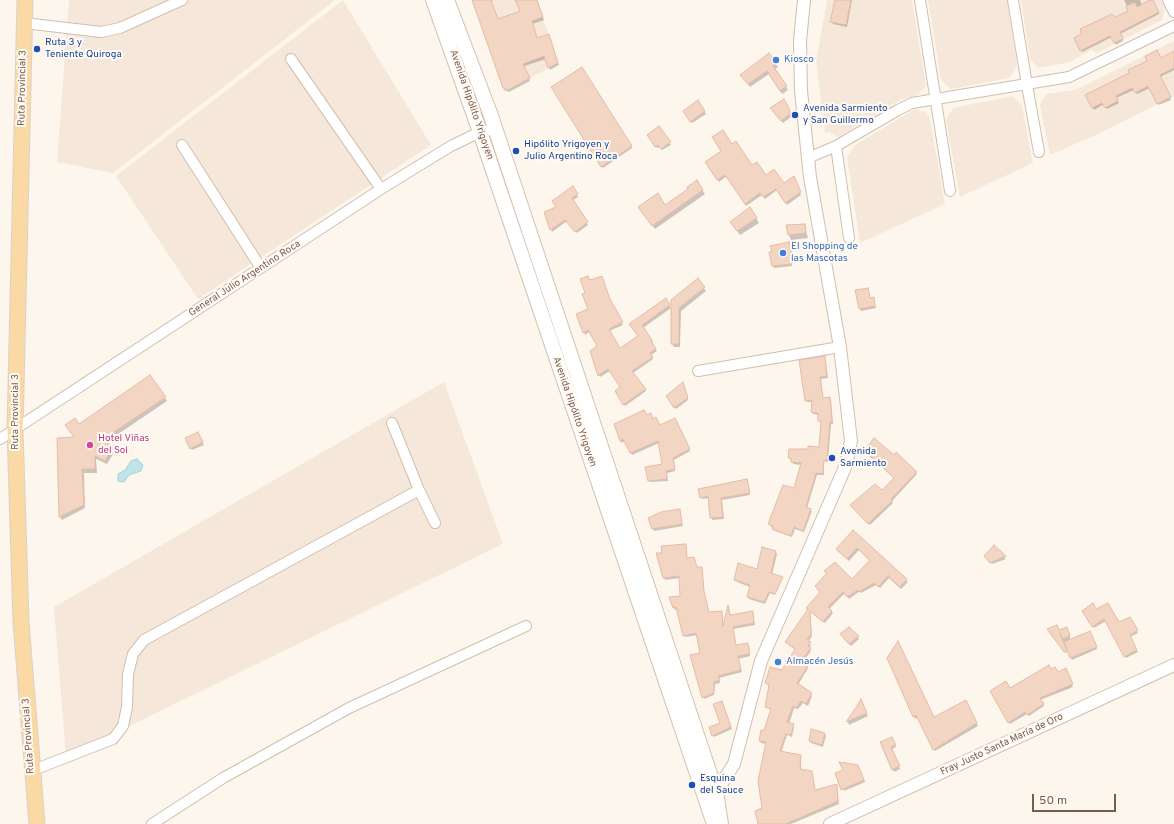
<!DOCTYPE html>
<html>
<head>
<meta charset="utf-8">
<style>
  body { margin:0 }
  #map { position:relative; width:1174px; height:824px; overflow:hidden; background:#fdf6ec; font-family:Overpass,sans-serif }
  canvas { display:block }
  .scale { position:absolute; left:1032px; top:794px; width:84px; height:18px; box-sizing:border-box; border:2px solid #7a5c4d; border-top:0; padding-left:5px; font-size:12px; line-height:14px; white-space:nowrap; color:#7a5c4d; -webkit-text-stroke:3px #fffaf3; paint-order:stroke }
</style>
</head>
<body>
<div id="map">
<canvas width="1174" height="824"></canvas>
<div class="scale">50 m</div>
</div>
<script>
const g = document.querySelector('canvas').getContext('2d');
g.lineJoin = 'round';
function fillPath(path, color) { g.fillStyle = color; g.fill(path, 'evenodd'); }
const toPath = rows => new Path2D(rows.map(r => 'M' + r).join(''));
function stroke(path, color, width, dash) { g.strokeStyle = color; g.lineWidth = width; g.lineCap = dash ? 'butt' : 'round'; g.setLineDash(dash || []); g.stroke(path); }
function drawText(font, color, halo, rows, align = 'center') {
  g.font = font + ' Overpass,sans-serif'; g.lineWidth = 4; g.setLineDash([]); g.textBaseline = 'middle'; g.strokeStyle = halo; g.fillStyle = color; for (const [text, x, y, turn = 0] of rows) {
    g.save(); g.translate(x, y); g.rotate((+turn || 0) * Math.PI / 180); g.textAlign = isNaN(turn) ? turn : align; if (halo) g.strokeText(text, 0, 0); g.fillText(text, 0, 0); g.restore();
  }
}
fillPath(toPath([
  [69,0,335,0,113,173,57,162],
  [343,0,431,145,198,299,116,176],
  [472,0,537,0,558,63,504,92],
  [827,0,912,0,926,86,916,96,902,99,838,137,829,132,825,133,816,62],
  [928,0,1007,0,1017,66,1009,78,951,89,941,80],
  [1021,0,1161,0,1165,9,1162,20,1097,53,1091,50,1070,62,1038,68,1030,59],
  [1174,41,1174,96,1098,134,1050,155,1040,105,1046,94,1075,90],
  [1013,96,1022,106,1033,163,960,197,946,120,953,108],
  [915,109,926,112,930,119,945,204,860,243,847,157,855,145],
  [444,382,503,544,66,757,54,607]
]), '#f5e8da');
const water = toPath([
  [137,459,143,465,141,471,129,475,124,482,118,481,118,474,125,470,131,461,137,459]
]);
fillPath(water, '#bfe3e8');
stroke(water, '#a5d3da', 1);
fillPath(toPath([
  [473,0,493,0,491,1,498,20,521,12,516,0,536,0,544,20,532,24,538,39,549,37,559,65,550,70,546,59,524,66,530,81,509,92,505,90],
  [836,0,852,0,847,27,833,24,832,22],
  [1124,0,1140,0,1142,5,1152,0,1159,14,1120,34,1123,41,1116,45,1112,37,1082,52,1075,38,1130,11],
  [1174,52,1174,70,1160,77,1171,100,1159,105,1150,88,1137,94,1134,90,1116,98,1119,103,1107,109,1104,104,1094,110,1086,96],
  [769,54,778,67,774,70,788,90,782,94,769,74,750,87,743,78],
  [582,68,632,148,603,168,552,87],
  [783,100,790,111,791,117,783,123,773,110],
  [698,102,706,114,692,123,684,111],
  [659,128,671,145,662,150,660,147,657,148,648,135],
  [731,145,752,166,766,176,784,184,795,179,801,195,787,205,777,190,765,199,762,195,746,206,727,176,719,182,706,162],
  [573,188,578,197,573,200,588,225,577,233,567,221,552,232,545,212,558,207],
  [702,190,705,194,655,229,642,212,665,206],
  [756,218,759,223,740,235,734,227],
  [804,225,808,238,791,240,789,235],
  [789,243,793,260,791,260,792,266,774,268,773,266],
  [698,280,706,291,681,311,680,347,674,347,672,344,672,300],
  [590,281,611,302,623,325,609,331,620,349,639,337,630,324,665,300,671,308,643,328,652,340,653,342,651,343,657,351,651,355,653,359,633,373,646,391,625,406,616,391,621,387,610,371,600,377,599,375,598,346,589,332,585,335,577,315,589,310,586,294],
  [873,298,876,308,861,311,860,309,870,299],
  [825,357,828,378,821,379,823,399,830,398,831,400,833,424,831,424,828,462,824,461,824,475,817,475,807,508,812,511,804,532,795,529,792,537,775,531,769,524,794,489,801,465,793,464,792,460,789,458,820,448,822,423,819,420,819,415,813,414,812,412,813,402,807,402,806,400],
  [684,386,688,400,676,409,668,398],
  [165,398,167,401,105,443,112,447,115,451,107,464,96,459,97,473,84,473,85,508,62,520,60,517,79,425],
  [647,417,660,426,675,420,690,451,674,460,675,471,667,473,668,481,650,482,649,480,663,465,659,443,632,455,625,441,622,443,620,441],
  [198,433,204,445,192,450,187,439],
  [868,447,917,474,892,501,893,503,870,525,853,508,882,492,895,478,870,457,869,455,872,452],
  [747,482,750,495,722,500,724,519,712,520,709,498,702,499,701,497],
  [679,510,683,526,654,531,649,518],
  [853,531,908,582,901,589,889,578,880,588,876,585,861,593,860,591,849,599,845,593,829,609,833,613,825,623,810,611,812,636,808,642,811,645,809,648,811,651,802,663,808,668,798,685,812,696,808,706,803,703,798,709,794,708,789,724,794,727,792,737,787,735,781,753,801,756,801,770,812,772,815,791,836,785,839,804,791,824,759,824,763,809,766,744,761,743,760,741,772,711,766,707,769,686,766,683,782,671,795,650,787,642,809,610,807,608,821,592,828,574,827,573,852,581,870,561,859,550,849,561,838,551,837,549],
  [685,545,687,559,697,568,701,568,702,570,704,594,709,613,721,613,724,627,729,608,731,616,753,615,755,625,733,629,736,646,748,644,750,656,738,659,742,672,719,678,720,683,715,684,714,695,704,699,698,635,685,637,677,609,675,610,674,608,681,597,680,578,665,580,658,554],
  [994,546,1006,559,992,564,985,556],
  [776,552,777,554,772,575,781,578,774,595,770,593,765,604,749,599,748,596,750,587,737,582,735,580,758,570],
  [1096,610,1119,624,1130,618,1138,633,1130,637,1138,652,1126,658,1106,621,1094,628,1083,611],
  [1067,630,1071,640,1091,635,1097,649,1072,660,1065,643,1064,644,1066,654,1050,631],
  [841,635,858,637,859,639,851,646],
  [888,658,934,718,965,701,978,726,935,751,918,717,915,719,914,717],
  [1051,670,1058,673,1066,671,1073,687,1040,700,1044,706,1029,716,1027,714,1010,724,991,691,1010,689],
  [861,701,868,716,849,725,848,722],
  [723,704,732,729,714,737,713,735,721,723],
  [825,734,826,736,823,747,811,743,810,741],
  [893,740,896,747,892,749,900,769,894,772,881,743],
  [859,768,865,782,844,791,844,770]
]), '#0003');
const building = toPath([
  [472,0,491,0,498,19,520,11,515,0,537,0,543,17,532,21,537,38,549,34,558,63,548,68,544,56,523,64,530,78,508,90,503,88,472,0],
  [835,0,851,0,846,25,830,22,835,0],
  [1150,0,1153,0,1159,12,1120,32,1123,39,1114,43,1110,36,1080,51,1074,38,1081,34,1080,29,1112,14,1115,17,1128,11,1126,6,1135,2,1137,7,1150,0],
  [1157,50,1161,58,1174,51,1174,68,1160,75,1171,97,1157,104,1148,86,1135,93,1132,88,1116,96,1118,101,1105,108,1102,103,1092,108,1085,95,1129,73,1128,70,1147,61,1145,56,1157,50],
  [769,53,777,63,773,66,787,86,780,91,767,71,748,84,740,75,769,53],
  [582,67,632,146,601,167,551,87,582,67],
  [784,99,789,108,790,114,781,121,770,108,784,99],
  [698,100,705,111,690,122,683,111,698,100],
  [659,126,671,142,661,149,658,145,655,147,647,135,659,126],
  [723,130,732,144,736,141,752,165,757,162,766,175,774,169,784,183,794,176,801,192,785,203,776,189,763,197,760,193,745,204,725,175,717,180,705,162,721,151,712,137,723,130],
  [697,180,703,190,652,226,638,207,658,193,665,205,688,189,687,187,697,180],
  [573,186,578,194,572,198,588,222,575,232,565,220,550,230,544,212,556,207,552,201,573,186],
  [750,207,757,218,737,231,730,222,750,207],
  [805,224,806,233,788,235,786,225,805,224],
  [789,242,793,258,790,258,792,264,772,266,769,252,772,252,770,246,789,242],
  [588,276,590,280,602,276,610,299,623,322,609,329,620,348,638,336,629,324,666,298,670,305,642,325,652,340,651,341,656,349,650,353,653,357,632,371,646,389,623,405,615,391,620,387,608,369,598,376,590,351,597,346,588,330,583,333,576,314,588,309,582,294,585,293,580,279,588,276],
  [698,278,705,287,679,308,679,344,671,344,671,300,698,278],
  [868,288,870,298,874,297,875,306,859,309,855,290,868,288],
  [825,356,827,376,820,377,823,398,830,397,832,422,830,422,827,460,824,460,823,474,816,473,806,507,811,509,803,531,794,527,791,536,772,529,773,526,768,524,783,485,794,488,801,463,791,462,791,458,788,458,789,449,808,449,808,446,819,447,821,421,818,421,818,413,811,412,812,400,805,401,799,360,825,356],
  [150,375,166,397,102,440,113,446,105,461,95,456,95,469,82,469,84,505,59,517,57,438,74,437,65,425,75,418,79,424,150,375],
  [683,382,688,398,674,408,666,396,683,382],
  [644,410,647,415,651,413,653,419,656,417,660,425,675,418,690,449,673,458,675,469,666,471,667,479,648,481,645,467,662,464,658,441,630,453,623,439,620,441,614,424,644,410],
  [198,432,203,442,190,449,185,438,198,432],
  [874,438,894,455,896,452,917,472,891,499,893,500,868,524,850,505,875,484,882,490,894,478,868,454,871,451,867,447,874,438],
  [747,479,750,493,721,498,723,517,710,518,708,496,700,498,698,489,747,479],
  [680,509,682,524,652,529,648,518,661,512,680,509],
  [853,530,907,579,900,587,888,576,878,587,874,583,859,592,858,590,847,597,843,592,828,607,832,611,823,622,810,611,811,634,807,640,811,642,808,646,811,648,801,661,808,666,797,683,812,693,806,704,801,701,796,708,793,706,787,722,794,724,791,735,786,734,780,751,801,755,800,769,812,771,815,790,837,784,838,801,786,824,758,824,755,811,762,808,758,781,766,742,759,741,761,730,764,730,771,709,765,707,769,685,765,683,770,667,782,670,795,649,785,642,808,609,806,608,820,592,815,586,827,573,824,571,835,562,852,579,870,560,857,548,847,559,836,549,853,530],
  [686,544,687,558,694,557,697,567,702,567,704,591,709,612,722,611,723,626,728,605,730,615,753,611,754,623,733,627,736,645,748,643,750,654,738,656,741,670,718,676,720,680,714,682,714,693,702,698,690,655,700,653,696,633,683,636,676,607,673,608,669,597,680,596,679,576,663,578,656,553,662,553,661,546,686,544],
  [994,545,1006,556,990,563,984,556,994,545],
  [762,547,776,551,771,573,783,577,775,594,769,592,764,602,747,597,750,585,734,580,738,563,757,569,762,547],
  [1093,603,1096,609,1108,603,1119,622,1130,617,1138,630,1130,635,1137,650,1124,657,1104,619,1092,627,1082,611,1093,603],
  [1057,625,1059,630,1067,627,1070,636,1062,639,1060,633,1067,651,1064,652,1047,629,1057,625],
  [849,627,859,636,849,644,840,634,849,627],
  [1090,631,1097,647,1070,658,1064,642,1090,631],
  [898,641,934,717,966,700,977,723,933,750,916,715,913,717,887,658,898,641],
  [1049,665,1051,669,1055,667,1058,672,1066,668,1073,684,1040,698,1044,704,1027,715,1025,712,1008,723,990,691,1006,681,1010,688,1049,665],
  [861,699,867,713,846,722,857,706,861,699],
  [722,701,731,727,712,736,709,727,720,723,713,704,722,701],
  [811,729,825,733,822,745,809,741,811,729],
  [892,737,896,745,891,747,900,766,892,770,880,742,892,737],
  [839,762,858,765,864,780,841,790,835,773,843,770,839,762]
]);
fillPath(building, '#f3d5c3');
stroke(building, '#e6bba3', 1);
const minor = toPath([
  [920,0,950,191],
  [1013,0,1027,85,1039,152],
  [1168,0,1174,12],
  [24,23,101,32,120,28,182,0],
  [291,59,381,189],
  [182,145,261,268],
  [836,146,849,238],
  [808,158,836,146,898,110,912,103,1069,77,1174,26],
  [698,371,840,347],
  [392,423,419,490,435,523],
  [0,439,381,189,451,146,480,132,495,129],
  [31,771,113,739,123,726,127,707,128,674,133,654,144,640,419,490],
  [152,824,223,778,349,708,526,626]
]);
const tertiary = toPath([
  [710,796,716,792,734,764,761,661,846,465,851,441,840,347,810,177,801,91,800,41,804,0],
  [830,824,1174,665]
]);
const secondary = toPath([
  [433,0,480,132,714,824],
  [447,0,490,113,716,792,721,824]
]);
const primary = toPath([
  [25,0,15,429,21,622,37,824]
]);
stroke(minor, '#d1beb0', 12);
stroke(tertiary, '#d1beb0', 14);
stroke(secondary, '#d6c0b0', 16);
stroke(primary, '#dad1cd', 17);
stroke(minor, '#fff', 10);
stroke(tertiary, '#fff', 12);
stroke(secondary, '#fff', 14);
stroke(primary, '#fbd9a5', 15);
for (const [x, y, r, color] of [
  [37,49,4,"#1a4fb4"],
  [776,60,4,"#3f7fe0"],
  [795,115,4,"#1a4fb4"],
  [516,151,4,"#1a4fb4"],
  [783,253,4,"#3f7fe0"],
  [90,445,4,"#d1479c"],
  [832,458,4,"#1a4fb4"],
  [778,662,4,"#3f7fe0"],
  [692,785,4,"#1a4fb4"]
]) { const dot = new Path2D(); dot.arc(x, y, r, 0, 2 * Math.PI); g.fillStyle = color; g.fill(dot); stroke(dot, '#fffaf3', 1.5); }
drawText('10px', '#164399', '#fffaf3', [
  ["Ruta 3 y",45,43],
  ["Teniente Quiroga",45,55],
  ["Avenida Sarmiento",803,109],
  ["y San Guillermo",803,121],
  ["Hipólito Yrigoyen y",524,145],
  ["Julio Argentino Roca",524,157],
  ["Avenida",840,452],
  ["Sarmiento",840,464],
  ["Esquina",700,779],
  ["del Sauce",700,791]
], 'left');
drawText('10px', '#366cbe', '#fffaf3', [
  ["Kiosco",784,60],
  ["El Shopping de",791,247],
  ["las Mascotas",791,259],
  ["Almacén Jesús",786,662]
], 'left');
drawText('10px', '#7a5c4d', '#fffaf3', [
  ["Ruta Provincial 3",23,88,-89],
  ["Avenida Hipólito Yrigoyen",471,105,71],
  ["General Julio Argentino Roca",245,279,-33],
  ["Ruta Provincial 3",16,412,-90],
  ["Avenida Hipólito Yrigoyen",574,412,71],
  ["Ruta Provincial 3",29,736,-94],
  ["Fray Justo Santa María de Oro",1002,745,-25]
]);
drawText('10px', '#b23c85', '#fffaf3', [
  ["Hotel Viñas",98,439],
  ["del Sol",98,451]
], 'left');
</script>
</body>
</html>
